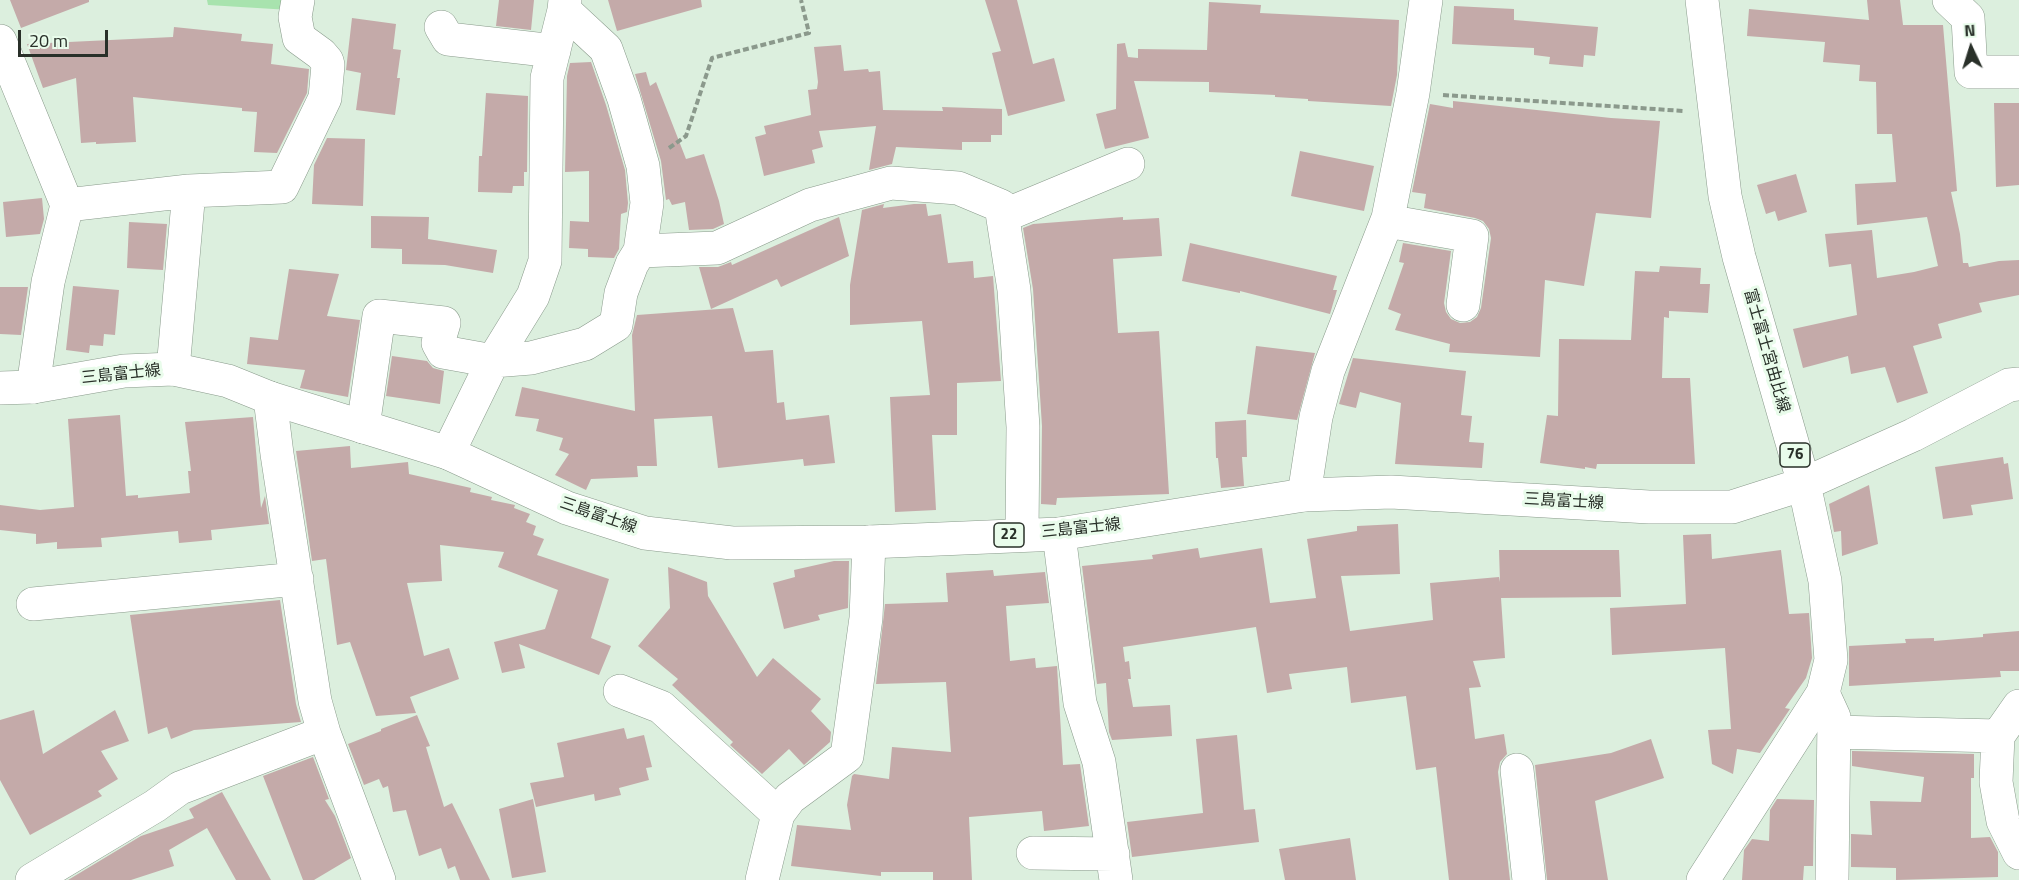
<!DOCTYPE html>
<html>
<head>
<meta charset="utf-8">
<style>
  body { margin:0 }
  #map { position:relative; width:2019px; height:880px; overflow:hidden; background:#dcefde; font-family:"Titillium Web",sans-serif }
  canvas { display:block }
  .north { position:absolute; left:1941px; top:18px; width:60px; height:60px; -webkit-text-stroke:4px #e9fceb; paint-order:stroke; rotate:356deg; font-size:16px; font-weight:700; line-height:24px; text-align:center; color:#293029 }
  .north::after { content:''; display:block; margin:auto; width:21px; height:27px; background:#293029; clip-path:polygon(50% 0,100% 100%,50% 72%,0 100%) }
  .scale { position:absolute; left:18px; top:30px; width:90px; height:27px; box-sizing:border-box; border:3px solid #293029; border-top:0; padding-left:8px; font-size:18px; line-height:21px; white-space:nowrap; color:#293029; -webkit-text-stroke:4px #e9fceb; paint-order:stroke }
</style>
</head>
<body>
<div id="map">
<canvas width="2019" height="880"></canvas>
<div class="north">N</div>
<div class="scale">20 m</div>
</div>
<script>
const g = document.querySelector('canvas').getContext('2d');
g.lineJoin = 'round';
function fillPath(path, color) { g.fillStyle = color; g.fill(path, 'evenodd'); }
const toPath = rows => new Path2D(rows.map(r => 'M' + r).join(''));
function stroke(path, color, width, dash) { g.strokeStyle = color; g.lineWidth = width; g.lineCap = dash ? 'butt' : 'round'; g.setLineDash(dash || []); g.stroke(path); }
function drawText(font, color, halo, rows, align = 'center') {
  g.font = font + ' "Titillium Web","Noto Sans JP",sans-serif'; g.lineWidth = 6; g.setLineDash([]); g.textBaseline = 'middle'; g.strokeStyle = halo; g.fillStyle = color; for (const [text, x, y, turn = 0] of rows) {
    g.save(); g.translate(x, y); g.rotate((+turn || 0) * Math.PI / 180); g.textAlign = isNaN(turn) ? turn : align; if (halo) g.strokeText(text, 0, 0); g.fillText(text, 0, 0); g.restore();
  }
}
fillPath(toPath([
  [207,0,292,0,290,10,208,5]
]), '#a8e3ae');
fillPath(toPath([
  [10,0,89,0,89,2,21,28],
  [499,0,534,0,531,30,496,26],
  [608,0,701,0,702,7,617,31],
  [985,0,1017,0,1033,64,1054,58,1065,101,1008,116,992,53,1001,51],
  [1867,0,1900,0,1903,25,1943,25,1957,191,1951,192,1960,234,1963,263,1968,263,1969,267,1999,261,2019,260,2019,295,1979,303,1982,312,1938,324,1942,338,1913,346,1928,393,1897,403,1885,367,1851,374,1848,356,1803,368,1793,329,1857,315,1851,264,1829,267,1825,234,1872,230,1877,278,1914,272,1938,266,1927,217,1857,225,1855,184,1896,182,1892,134,1877,134,1876,82,1859,81,1860,65,1823,62,1825,42,1747,36,1749,9,1869,20],
  [1209,2,1261,5,1260,13,1399,20,1397,75,1391,106,1308,101,1308,99,1275,97,1275,95,1209,92,1209,82,1134,81,1149,138,1105,149,1096,114,1116,109,1117,44,1125,43,1128,57,1138,58,1138,49,1207,50],
  [1454,6,1514,9,1514,20,1598,27,1595,56,1584,55,1583,67,1549,64,1550,57,1534,55,1534,48,1452,44],
  [352,18,396,24,393,49,401,50,397,78,400,78,395,115,356,110,361,73,346,70],
  [174,27,242,34,241,41,273,44,271,64,309,69,307,93,277,153,254,152,257,112,242,111,242,108,133,97,136,142,96,144,96,142,81,143,76,78,43,88,27,44,173,37],
  [841,45,844,71,868,69,869,72,880,71,883,110,943,111,942,107,1002,109,1002,135,991,135,991,142,962,142,962,150,896,147,892,164,869,170,876,126,819,131,823,147,812,150,815,163,764,176,755,137,766,134,764,126,811,115,808,90,817,89,818,82,814,47],
  [591,62,606,105,625,170,628,203,627,212,621,214,619,249,614,258,588,257,588,249,569,248,570,221,589,222,589,171,565,172,567,76,570,63],
  [646,72,650,86,656,82,686,159,704,154,719,201,724,224,713,229,689,230,685,202,672,205,669,199,666,200,661,161,635,74],
  [486,93,528,96,527,172,524,172,524,186,513,186,512,193,478,192,479,156,482,156],
  [1453,101,1611,118,1660,121,1651,218,1596,213,1584,286,1545,280,1540,357,1449,352,1450,344,1395,330,1401,314,1388,309,1404,263,1399,262,1403,243,1451,251,1444,303,1446,312,1451,319,1460,323,1470,322,1477,317,1481,308,1491,238,1489,229,1483,221,1475,218,1424,208,1426,194,1412,192,1430,104,1453,108],
  [1994,103,2019,103,2019,185,1996,187],
  [327,138,365,139,363,206,312,204,314,165],
  [1300,151,1374,166,1364,211,1291,196],
  [1796,174,1807,212,1778,221,1775,211,1766,214,1757,185],
  [42,198,44,219,40,234,6,237,3,202],
  [884,204,883,208,914,204,926,204,928,216,941,214,948,263,973,261,974,278,993,276,1001,381,957,383,957,435,932,435,936,510,895,512,890,397,930,395,922,321,850,325,850,285,862,210],
  [371,216,429,217,428,239,497,250,493,273,445,265,402,264,402,249,371,248],
  [839,217,849,256,781,287,777,279,711,309,699,267,718,267,731,262,732,265],
  [1123,217,1123,220,1159,218,1162,256,1113,259,1118,333,1159,331,1169,494,1057,498,1056,505,1041,504,1042,426,1033,289,1023,228,1033,224],
  [129,222,167,224,163,270,127,268],
  [1190,243,1337,276,1333,290,1337,290,1330,314,1240,291,1240,293,1182,281],
  [1660,266,1701,268,1700,284,1710,284,1708,313,1669,311,1669,318,1664,317,1662,378,1690,378,1695,464,1597,464,1596,469,1585,467,1585,469,1540,463,1547,415,1558,416,1559,339,1631,340,1635,271,1659,272],
  [289,269,339,274,327,316,360,320,348,397,300,388,305,370,247,364,250,337,278,340],
  [73,286,119,290,115,335,104,334,103,346,90,345,89,353,66,350],
  [0,287,28,287,21,335,0,334],
  [733,308,745,352,773,350,777,403,784,402,786,420,829,415,835,463,804,466,803,459,718,468,712,416,654,419,657,466,637,466,638,477,591,479,586,490,555,475,569,454,559,450,563,438,536,431,539,419,515,416,522,387,635,411,632,335,637,315],
  [1256,346,1315,353,1297,420,1247,414],
  [392,356,427,361,433,368,444,371,440,404,386,396],
  [1353,358,1466,371,1461,415,1472,416,1469,442,1484,443,1482,468,1395,464,1401,403,1360,392,1356,408,1339,404],
  [120,415,126,496,138,495,138,498,190,493,188,471,191,471,185,422,253,417,261,508,265,496,269,524,211,530,212,540,179,543,178,531,101,538,102,547,57,549,57,542,36,544,36,534,0,530,0,505,40,510,74,507,68,419],
  [1246,420,1247,457,1242,457,1244,486,1221,488,1218,458,1216,458,1215,422],
  [350,446,351,468,408,462,409,474,471,488,470,492,492,497,491,500,515,505,514,508,530,514,526,522,536,526,533,535,544,539,537,555,609,579,591,638,611,646,599,675,519,644,525,668,502,673,494,642,545,629,558,590,498,567,504,552,440,545,442,581,407,583,424,656,449,648,459,679,410,697,416,713,376,716,350,642,337,645,326,559,312,561,296,451],
  [2003,457,2004,464,2008,463,2013,499,1971,505,1973,515,1943,519,1935,467],
  [1869,485,1878,544,1842,556,1841,531,1834,532,1829,504],
  [1398,524,1400,574,1341,576,1350,631,1433,620,1430,583,1499,577,1500,582,1499,550,1619,550,1621,597,1501,598,1505,658,1473,661,1481,687,1469,688,1475,739,1504,734,1507,754,1500,762,1498,772,1510,880,1449,880,1436,767,1416,770,1406,696,1351,703,1347,667,1289,674,1292,689,1267,693,1256,627,1123,647,1125,662,1129,661,1131,679,1128,679,1133,707,1170,705,1172,736,1112,740,1109,732,1106,683,1097,684,1082,566,1153,559,1152,555,1198,548,1200,558,1262,548,1270,603,1316,598,1307,539,1357,531,1357,526],
  [1711,534,1712,559,1781,550,1789,614,1809,613,1812,658,1806,678,1785,708,1790,709,1760,753,1737,749,1733,774,1712,764,1708,730,1731,729,1725,648,1612,655,1610,608,1686,604,1683,535],
  [834,561,849,561,848,608,818,615,820,620,784,629,773,583,795,577,794,570],
  [668,567,707,582,708,596,757,677,773,658,821,699,811,711,831,732,830,742,804,765,789,749,762,774,730,745,733,742,672,685,678,679,638,646,670,608],
  [993,570,994,576,1045,572,1049,603,1006,606,1010,661,1035,658,1036,668,1057,666,1063,765,1080,764,1089,826,1044,831,1042,811,969,817,972,880,933,880,933,872,881,872,881,876,791,866,797,825,851,830,847,805,852,776,854,774,889,779,892,747,951,752,946,682,876,684,885,604,948,602,946,573],
  [280,600,296,704,301,722,194,730,171,739,167,727,148,734,130,615],
  [2019,631,2019,671,2000,671,2001,677,1849,686,1849,646,1906,643,1905,639,1934,638,1934,641,1983,637,1983,634],
  [34,710,43,754,115,710,129,741,101,751,118,779,98,791,102,796,30,835,0,780,0,720],
  [417,715,430,746,426,747,444,807,452,803,490,880,460,880,455,866,448,869,441,848,419,856,406,810,393,812,388,786,383,788,379,779,364,785,348,744,381,731,381,729],
  [624,728,627,739,644,735,652,767,646,768,649,780,619,788,621,795,595,801,594,794,536,807,530,783,564,777,557,743],
  [1237,735,1244,810,1255,809,1259,842,1132,857,1127,822,1203,813,1196,739],
  [1651,739,1664,778,1595,801,1608,880,1547,880,1535,765,1611,753],
  [1852,751,1974,754,1974,778,1971,778,1971,838,1990,837,1998,852,1998,877,1896,880,1896,868,1851,867,1851,834,1872,835,1870,801,1921,802,1924,777,1852,766],
  [313,757,329,799,325,800,335,816,351,858,314,880,303,880,263,776],
  [222,792,271,880,236,880,207,828,169,850,174,866,131,880,68,880,141,836,194,818,189,809],
  [533,799,546,872,512,878,499,809],
  [1777,799,1814,800,1813,866,1804,866,1803,880,1742,880,1744,850,1752,839,1769,841,1770,810],
  [1350,838,1356,880,1285,880,1279,849]
]), '#c4aaa9');
const minor = toPath([
  [1949,0,1968,18,1971,72,2019,72],
  [564,10,606,49,624,99,643,166,647,203,640,251,717,248,810,205,891,183,958,188,1001,206,1014,290,1023,427,1022,534],
  [441,27,448,39,554,51],
  [0,41,67,205],
  [1003,216,1128,164],
  [1387,221,1472,236,1463,305],
  [173,369,189,191],
  [33,387,48,282,67,205,189,191,282,187,325,98,328,65,327,61,321,54,299,38,295,17,298,0],
  [270,398,277,454,315,701,324,733,379,880],
  [363,427,379,316,444,323,438,343,443,352,493,361,531,358,585,344,616,325,621,293,632,264,640,251],
  [448,453,493,361,533,296,545,261,547,78,564,10,565,0],
  [1304,495,1316,417,1328,371,1388,218,1413,93,1426,0],
  [1059,534,1080,703,1099,762,1116,880],
  [33,604,297,579],
  [620,691,661,707,778,814],
  [1823,693,1834,717,1832,880],
  [2019,706,1998,736,1996,782,2003,821,2019,853],
  [1834,732,1998,736],
  [1517,770,1529,880],
  [1033,853,1113,854],
  [32,880,155,806,180,788,324,733],
  [762,880,778,814,790,798,847,756,866,618,869,542]
]);
const major = toPath([
  [1702,0,1725,196,1739,257,1804,484,1825,581,1831,660,1823,693,1703,880],
  [0,388,33,387,124,371,173,369,228,381,270,398,448,453,567,508,645,533,732,543,869,542,1059,534,1304,495,1391,492,1649,507,1732,507,1804,484,1913,435,2009,385,2019,384]
]);
stroke(minor, '#899a8b', 34);
stroke(major, '#899a8b', 34);
stroke(toPath([
  [1443,95,1684,111],
  [669,148,686,136,712,58,809,33,801,0]
]), '#8b998c', 4, [6, 3]);
stroke(minor, '#fff', 33);
stroke(major, '#fff', 33);
for (const [x, y, w] of [
  [1795,455,30],
  [1009,535,30]
]) { const box = new Path2D(); box.roundRect(x - w / 2, y - 12, w, 24, 4.5); g.fillStyle = '#e9fceb'; g.fill(box); stroke(box, '#293029', 1.5); }
drawText('bold 15px', '#293029', null, [
  ["76",1795,455],
  ["22",1009,535]
]);
drawText('16px', '#293029', '#e9fceb', [
  ["富士富士宮由比線",1766,351,74],
  ["三島富士線",121,375,-6],
  ["三島富士線",1564,502,3],
  ["三島富士線",598,516,19],
  ["三島富士線",1081,529,-6]
]);
</script>
</body>
</html>
